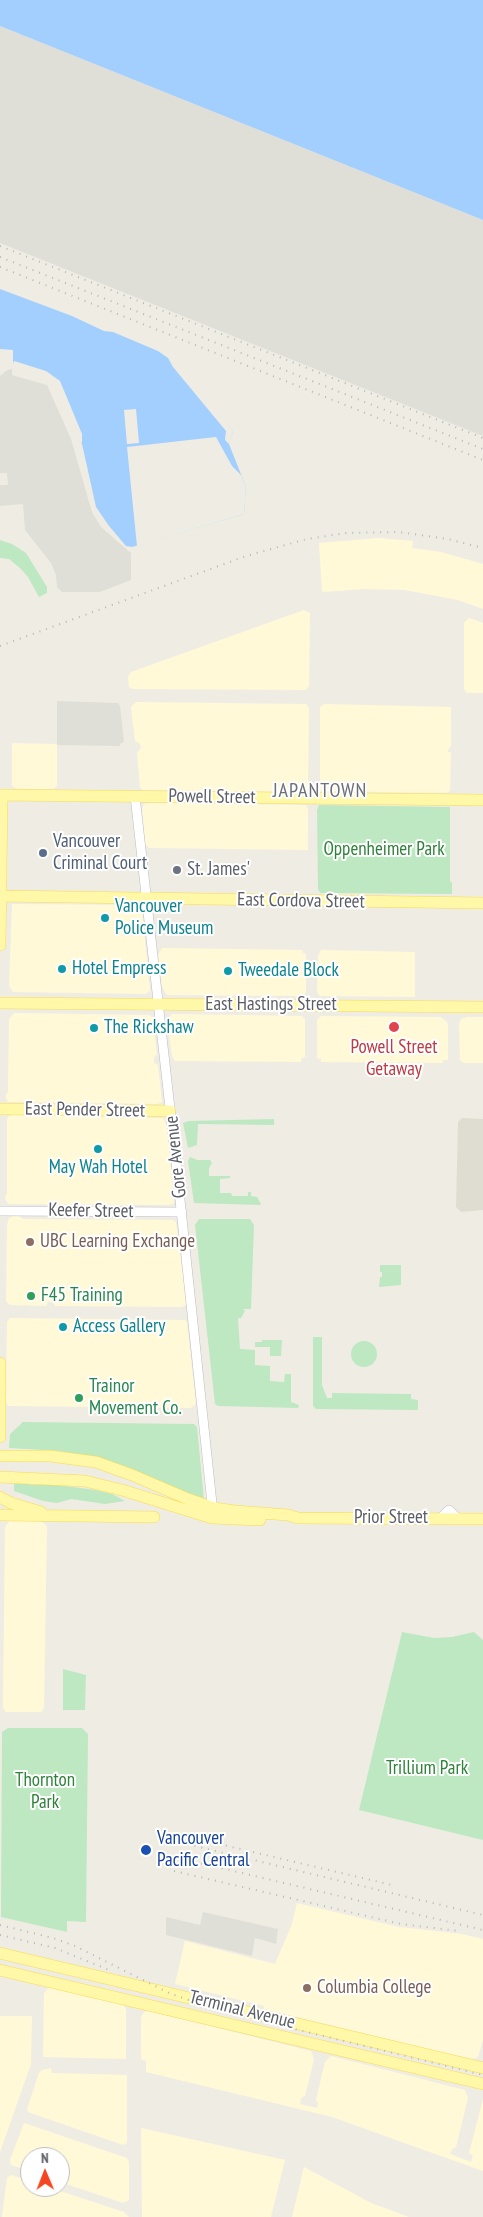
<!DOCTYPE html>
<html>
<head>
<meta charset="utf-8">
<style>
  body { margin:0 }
  #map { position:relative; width:483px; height:2217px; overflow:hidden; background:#efede3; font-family:"PT Sans Narrow",sans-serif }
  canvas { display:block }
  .north { position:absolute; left:20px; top:2147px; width:50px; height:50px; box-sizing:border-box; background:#fff; border:1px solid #bdbfc1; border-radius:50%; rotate:359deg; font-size:14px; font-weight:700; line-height:20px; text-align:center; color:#5b5e65 }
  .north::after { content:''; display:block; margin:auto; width:18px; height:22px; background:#f54522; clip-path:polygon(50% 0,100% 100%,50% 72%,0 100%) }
</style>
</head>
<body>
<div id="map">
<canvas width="483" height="2217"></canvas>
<div class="north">N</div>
</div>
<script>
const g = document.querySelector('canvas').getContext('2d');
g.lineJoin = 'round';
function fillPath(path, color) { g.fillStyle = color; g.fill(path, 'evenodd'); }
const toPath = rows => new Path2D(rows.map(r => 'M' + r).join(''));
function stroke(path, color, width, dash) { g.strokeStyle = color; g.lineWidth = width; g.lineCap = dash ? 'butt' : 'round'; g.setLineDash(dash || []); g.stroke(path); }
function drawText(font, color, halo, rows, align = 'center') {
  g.font = font + ' "PT Sans Narrow",sans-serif'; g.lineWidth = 4; g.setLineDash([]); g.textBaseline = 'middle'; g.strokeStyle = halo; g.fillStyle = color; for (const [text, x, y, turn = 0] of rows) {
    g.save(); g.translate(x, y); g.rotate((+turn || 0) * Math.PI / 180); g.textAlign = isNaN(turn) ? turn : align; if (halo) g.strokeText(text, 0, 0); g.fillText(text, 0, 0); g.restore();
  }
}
fillPath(toPath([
  [378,538,413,541,412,548,441,552,483,564,483,609,458,600,405,590,365,589,322,592,319,543],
  [304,610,310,613,309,686,306,690,133,689,129,687,128,677,131,672],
  [469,618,483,623,483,693,467,693,464,689,464,623],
  [136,702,306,704,309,708,308,789,303,792,143,790,140,787,137,753,141,748,140,744,135,741,131,707],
  [324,704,451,707,451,746,448,750,448,752,451,752,450,791,446,793,320,791,320,707],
  [12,743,57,744,57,786,53,789,17,789,12,786],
  [148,803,306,805,308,809,308,850,149,848,145,844,142,809,144,804],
  [12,904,139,905,142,910,150,991,145,994,13,992,9,986],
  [162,948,302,950,303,953,306,954,306,993,300,996,167,995,162,987,158,955],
  [321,950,415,952,415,997,320,996,317,992,318,956],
  [14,1013,150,1015,153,1019,157,1055,154,1057,154,1063,158,1065,162,1102,158,1104,8,1102,5,1096,8,1092,9,1019],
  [172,1014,302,1016,305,1019,305,1057,301,1059,301,1062,175,1061,172,1056,167,1019],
  [321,1016,441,1017,447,1022,448,1025,448,1060,443,1060,443,1063,321,1062,321,1059,317,1058,317,1020],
  [467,1017,483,1017,483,1063,464,1063,460,1060,459,1024,461,1019],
  [14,1115,163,1118,167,1125,174,1203,169,1205,8,1204,5,1198,7,1193,7,1119,9,1116],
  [17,1215,23,1219,173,1220,176,1222,187,1304,182,1307,55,1306,53,1302,48,1302,46,1306,10,1305,6,1301,7,1225,9,1218],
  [10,1318,185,1320,187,1323,196,1404,191,1408,8,1406,6,1402,7,1322],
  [10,1520,41,1521,47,1526,44,1708,41,1712,6,1712,3,1708,5,1527],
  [297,1903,399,1927,462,1934,483,1939,483,2040,478,2057,474,2059,457,2056,264,2009,264,2006,175,1984,185,1941,275,1964,292,1924],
  [49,1987,124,2005,126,2010,126,2059,43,2057,44,1993],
  [149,2011,311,2051,314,2059,305,2096,301,2098,300,2104,317,2108,318,2103,316,2100,325,2062,331,2056,465,2090,468,2098,456,2147,452,2149,450,2154,471,2162,473,2156,469,2153,483,2099,483,2171,332,2117,146,2072,146,2061,141,2059,141,2017,144,2012],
  [0,2016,32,2016,31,2064,0,2152],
  [51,2068,52,2073,127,2075,127,2143,123,2145,28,2112,27,2109,39,2073,42,2070],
  [24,2123,127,2158,129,2162,129,2200,123,2203,60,2182,60,2157,30,2157,30,2171,11,2165,10,2160],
  [141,2128,285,2160,271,2217,142,2217],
  [304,2167,371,2203,409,2217,292,2217],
  [11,2175,30,2181,30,2187,48,2187,124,2212,129,2217,2,2217,7,2178]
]), '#fff9d8');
fillPath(toPath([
  [0,26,483,220,483,436,0,243],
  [0,349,13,350,12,375,47,385,71,439,92,512,101,527,131,553,131,580,100,592,62,592,57,587,56,575,51,563,25,530,23,504,0,506,0,485,8,485,7,473,0,473],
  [57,701,118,703,120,706,124,742,120,744,120,746,57,745],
  [203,1912,278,1929,276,1944,255,1938,252,1956,166,1935,166,1917,200,1925]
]), '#dfdfd7');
fillPath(toPath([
  [462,1118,483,1119,483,1210,461,1212,456,1207,458,1122]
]), '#dfddd2');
fillPath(toPath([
  [0,540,12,544,26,553,47,587,47,593,39,597,28,577,20,568,9,559,0,558],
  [319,805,450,807,450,881,452,883,452,894,320,893,318,889,317,810],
  [274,1119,274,1125,198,1124,197,1145,188,1148,183,1123,189,1121],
  [190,1157,197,1160,210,1160,212,1163,209,1168,209,1176,230,1176,230,1178,220,1179,220,1193,231,1193,232,1196,248,1196,248,1192,251,1192,251,1196,257,1197,261,1204,260,1205,194,1203,188,1161],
  [199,1219,250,1219,254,1225,251,1309,243,1309,245,1311,241,1318,238,1318,240,1349,255,1350,255,1365,270,1366,270,1381,284,1382,285,1374,291,1374,291,1402,299,1405,298,1408,218,1406,215,1404,195,1225],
  [380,1265,401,1265,401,1285,379,1287,380,1277,382,1277,382,1272,380,1272],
  [313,1337,322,1337,322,1385,327,1398,332,1398,332,1393,411,1394,411,1399,418,1400,418,1410,316,1409,313,1406],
  [262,1340,282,1340,281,1356,270,1356,270,1347,255,1347,255,1342,262,1342],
  '351 1354a13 13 0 1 1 26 0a13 13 0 1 1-26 0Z',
  [23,1422,194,1424,197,1427,204,1500,91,1457,61,1451,9,1448,10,1434],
  [23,1483,32,1485,49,1484,96,1490,112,1494,125,1501,105,1504,71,1499,57,1503,43,1501,14,1491,14,1484],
  [402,1632,434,1638,452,1637,474,1632,483,1640,483,1840,359,1810],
  [63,1669,86,1675,85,1710,63,1710],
  [8,1728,82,1728,88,1734,86,1922,67,1921,67,1932,1,1917,2,1732]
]), '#bde8c1');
fillPath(toPath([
  [0,0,483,0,483,220,0,26],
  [0,285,165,350,233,431,229,444,246,487,244,514,132,547,126,546,109,526,96,507,82,444,69,415,59,383,52,377,13,366,0,374]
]), '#a3cfff');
fillPath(toPath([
  [0,282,112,325,154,343,170,353,233,431,229,444,225,440,226,431,173,367,168,358,158,351,113,332,104,331,72,316,0,289],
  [0,349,13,350,13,364,14,361,46,371,60,381,82,434,82,442,79,443,66,416,57,385,46,376,13,368,6,371,0,376],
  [136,409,139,443,127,444,124,410],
  [216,437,232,466,241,475,246,487,244,514,137,546,127,447]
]), '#efede3');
const minor = toPath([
  [135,796,176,1162,213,1513],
  [0,1211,182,1212],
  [440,1519,449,1510,458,1519]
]);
const major = toPath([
  [0,795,483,800],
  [0,896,483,903],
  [0,945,2,795],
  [0,1003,483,1007],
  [0,1109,170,1111],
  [0,1363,0,1437],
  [0,1456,50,1456,96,1462,132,1475,188,1499,214,1508,235,1511,288,1515,298,1518,483,1519],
  [0,1477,85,1481,122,1490,212,1518,260,1520],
  [0,1497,11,1503,41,1512],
  [0,1515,154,1517],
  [0,1953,483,2068],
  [0,1970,483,2084]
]);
stroke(minor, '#bbbcc3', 10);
stroke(major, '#fbda4f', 12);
stroke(minor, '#fff', 9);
stroke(major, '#fff8a8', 11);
stroke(toPath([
  [0,246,483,438],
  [0,257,483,449],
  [0,267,483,460],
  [0,646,246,556,307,539,346,533,399,532,448,539,483,548],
  [174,1841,483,1915],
  [219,1844,392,1885],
  [174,1857,483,1930],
  [174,1871,401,1924,459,1931],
  [0,1925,53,1938,75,1946,169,1993,213,2009,483,2075],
  [0,1935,55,1948,109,1970]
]), '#b6b7b8', 2, [1, 6]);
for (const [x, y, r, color] of [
  [43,853,5,"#5c6f8a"],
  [177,870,5,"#6b7280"],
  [105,918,5,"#0f9aa8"],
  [62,969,5,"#0f9aa8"],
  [228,971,5,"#0f9aa8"],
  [394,1027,6,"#e0444e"],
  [94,1028,5,"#0f9aa8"],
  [98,1149,5,"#0f9aa8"],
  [30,1242,5,"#8d6e63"],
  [31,1296,5,"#2e9e5b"],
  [63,1327,5,"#0f9aa8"],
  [79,1398,5,"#2e9e5b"],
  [146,1850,6,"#1a4fb4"],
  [307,1988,5,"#8d6e63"]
]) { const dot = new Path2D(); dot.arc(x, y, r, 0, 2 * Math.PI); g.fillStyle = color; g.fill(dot); stroke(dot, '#fff', 2); }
drawText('19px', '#5b5e65', '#fff', [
  ["Powell Street",212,797,1],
  ["East Cordova Street",301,901,1],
  ["East Hastings Street",271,1005],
  ["East Pender Street",85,1110,1],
  ["Gore Avenue",176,1157,-96],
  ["Keefer Street",91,1211,1],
  ["Prior Street",391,1518],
  ["Terminal Avenue",242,2010,14]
]);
drawText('19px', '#4e5e75', '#fff', [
  ["Vancouver",53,842],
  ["Criminal Court",53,864]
], 'left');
drawText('19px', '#2e8239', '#fff', [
  ["Oppenheimer Park",384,850],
  ["Trillium Park",427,1769],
  ["Thornton",45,1781],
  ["Park",45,1803]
]);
drawText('19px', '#5b616d', '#fff', [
  ["St. James'",187,870]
], 'left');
drawText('19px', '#0d838f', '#fff', [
  ["Vancouver",115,907],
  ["Police Museum",115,929],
  ["Hotel Empress",72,969],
  ["Tweedale Block",238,971],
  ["The Rickshaw",104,1028],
  ["May Wah Hotel",98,1168,"center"],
  ["Access Gallery",73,1327]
], 'left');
drawText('19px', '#be3a42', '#fff', [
  ["Powell Street",394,1048],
  ["Getaway",394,1070]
]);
drawText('19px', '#785e54', '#fff', [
  ["UBC Learning Exchange",40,1242],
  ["Columbia College",317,1988]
], 'left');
drawText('19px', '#27864d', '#fff', [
  ["F45 Training",41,1296],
  ["Trainor",89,1387],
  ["Movement Co.",89,1409]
], 'left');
drawText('19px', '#164399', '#fff', [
  ["Vancouver",157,1839],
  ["Pacific Central",157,1861]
], 'left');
g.letterSpacing = '1px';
drawText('20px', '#6c7077', '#fff', [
  ["JAPANTOWN",320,791]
]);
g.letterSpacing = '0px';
</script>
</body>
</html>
